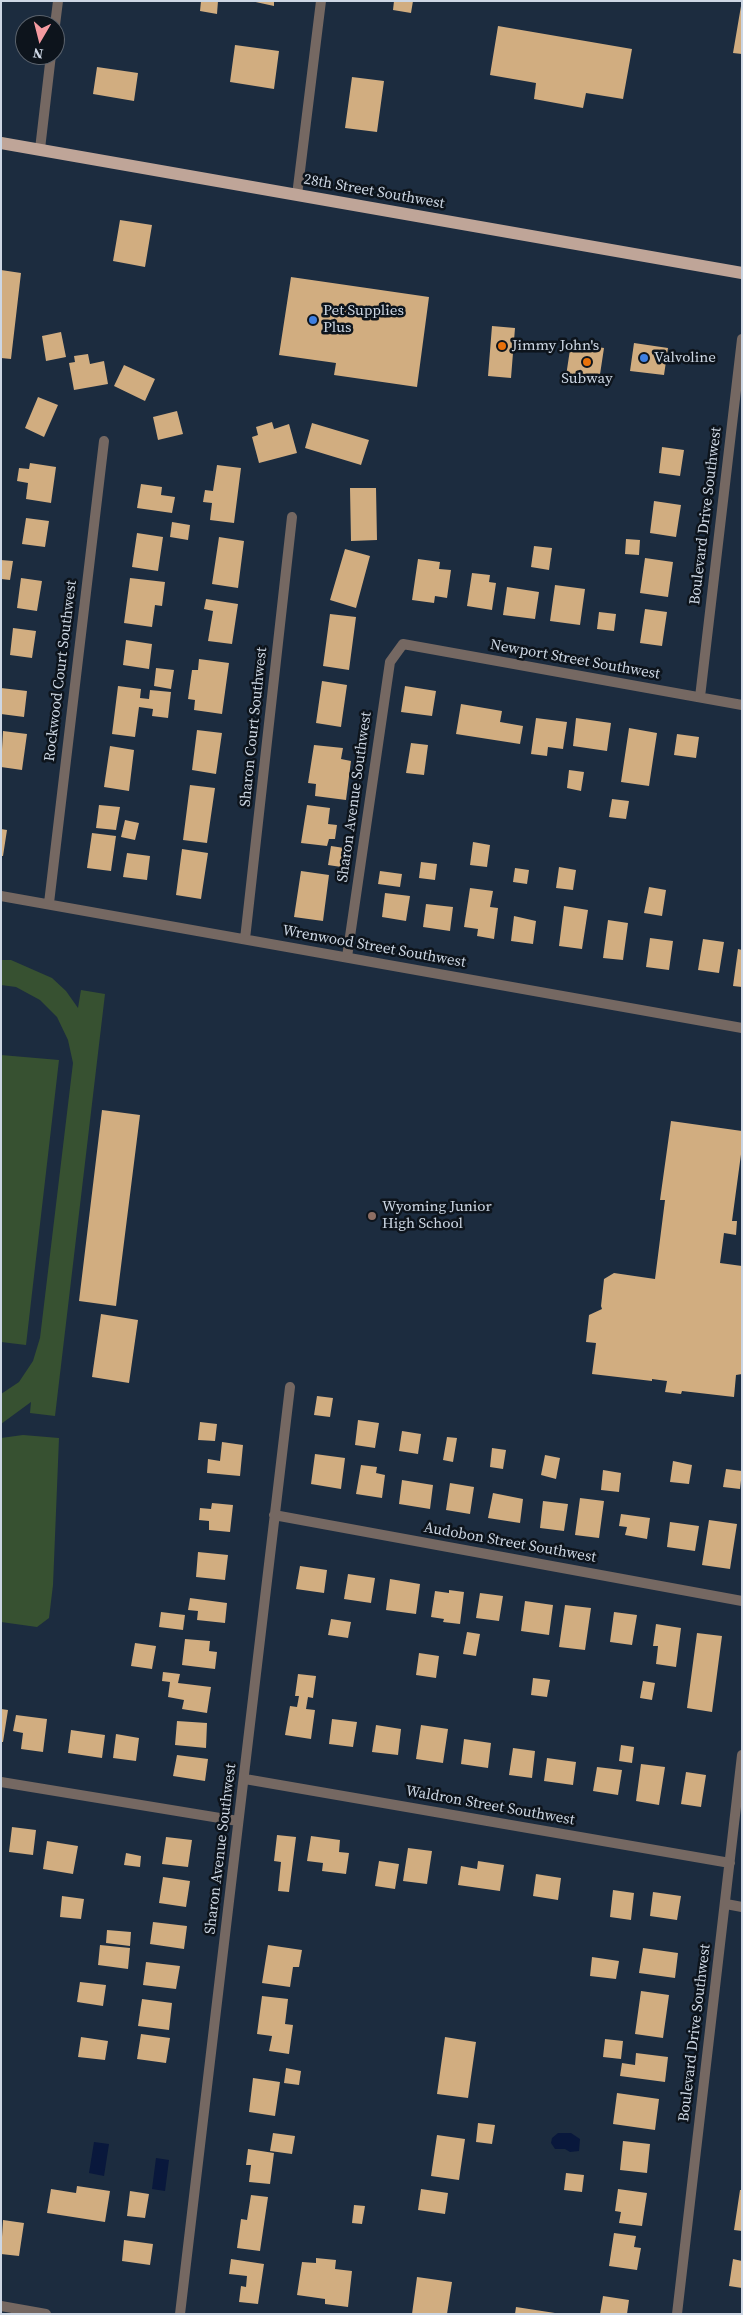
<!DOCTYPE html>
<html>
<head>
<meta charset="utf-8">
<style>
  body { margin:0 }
  #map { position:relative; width:743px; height:2315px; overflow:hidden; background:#1c2c3f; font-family:"Source Serif 4",serif }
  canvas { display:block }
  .frame { position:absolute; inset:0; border:2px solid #cdd7e4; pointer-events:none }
  .north { position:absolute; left:15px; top:15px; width:50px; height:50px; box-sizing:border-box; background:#0d141c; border:1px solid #5a626c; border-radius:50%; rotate:188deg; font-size:14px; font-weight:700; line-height:20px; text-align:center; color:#cdd7e4 }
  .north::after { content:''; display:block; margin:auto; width:18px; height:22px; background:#f49aa0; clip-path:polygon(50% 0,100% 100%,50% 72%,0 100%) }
</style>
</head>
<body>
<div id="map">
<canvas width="743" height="2315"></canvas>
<div class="frame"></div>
<div class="north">N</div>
</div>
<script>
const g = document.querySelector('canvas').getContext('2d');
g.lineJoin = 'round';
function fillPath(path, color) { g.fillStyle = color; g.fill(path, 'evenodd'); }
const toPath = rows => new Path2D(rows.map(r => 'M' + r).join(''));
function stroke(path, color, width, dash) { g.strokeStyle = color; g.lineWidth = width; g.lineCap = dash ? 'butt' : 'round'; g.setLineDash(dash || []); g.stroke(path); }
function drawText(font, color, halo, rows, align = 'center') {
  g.font = font + ' "Source Serif 4",serif'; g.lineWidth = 5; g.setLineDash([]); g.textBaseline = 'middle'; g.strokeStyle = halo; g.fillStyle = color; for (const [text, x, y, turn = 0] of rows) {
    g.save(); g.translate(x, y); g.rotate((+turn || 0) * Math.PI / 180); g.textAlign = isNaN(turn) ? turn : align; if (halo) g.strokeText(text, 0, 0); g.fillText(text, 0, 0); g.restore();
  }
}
fillPath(toPath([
  [1,960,11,960,52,978,66,991,78,1008,81,990,105,994,55,1416,30,1413,31,1402,1,1424,1,1394,19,1382,33,1361,40,1338,73,1063,68,1040,57,1017,40,1000,16,987,1,985],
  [1,1055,59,1060,26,1345,1,1342],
  [23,1435,59,1438,53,1585,49,1618,37,1627,1,1622,1,1438]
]), '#375131');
fillPath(toPath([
  [558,2133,571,2133,580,2139,579,2151,570,2152,565,2149,555,2149,551,2143,552,2138],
  [94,2142,109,2144,104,2176,89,2173],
  [156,2158,169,2160,165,2191,152,2189]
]), '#09183c');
fillPath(toPath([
  [201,1,218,1,217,14,200,11],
  [251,1,274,1,274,6],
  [394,1,413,1,411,13,393,10],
  [741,6,742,6,742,54,733,53],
  [498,26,632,49,623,99,586,93,583,108,534,99,536,83,490,75],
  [235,45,279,51,274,89,230,82],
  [97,67,138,73,134,101,93,94],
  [352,77,384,81,377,132,345,128],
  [120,220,152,225,145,267,113,261],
  [1,270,21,273,11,359,1,358],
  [291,277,429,297,417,387,334,375,336,363,279,355],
  [492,326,515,328,511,378,488,376],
  [61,332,66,357,46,361,42,336],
  [571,343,604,348,599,381,566,376],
  [634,343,668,348,664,375,630,371],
  [88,354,90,364,104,361,108,384,74,390,69,363,75,362,74,356],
  [124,365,155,379,145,401,114,386],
  [38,397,58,405,44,437,25,428],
  [177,411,183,434,158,440,153,417],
  [272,422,274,429,289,424,297,453,259,463,252,437,258,435,256,427],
  [312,423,369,440,361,465,305,448],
  [662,447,684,450,680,476,659,473],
  [30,463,56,467,51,503,26,499,28,483,17,481,19,468,29,469],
  [217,465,241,468,234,523,210,520,212,503,203,502,205,490,213,491],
  [141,484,162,487,161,495,175,497,172,513,137,508],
  [350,488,376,488,377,540,351,541],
  [654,501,681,505,676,537,650,533],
  [26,518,49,521,45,547,22,544],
  [172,522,190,525,188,540,170,537],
  [137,533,163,537,158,571,132,567],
  [219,537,244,541,238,588,212,584],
  [626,539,640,540,639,555,625,554],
  [534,546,552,548,549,570,531,567],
  [345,549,370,556,356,608,330,600],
  [645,558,673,562,668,597,640,593],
  [418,559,440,562,439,569,451,570,447,598,435,596,434,603,412,600],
  [1,560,13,561,10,580,1,579],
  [472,573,490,575,489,582,496,583,492,610,467,606],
  [21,578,42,581,37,611,17,608],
  [130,578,165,582,162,606,155,605,152,627,124,623],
  [555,585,585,589,580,625,550,621],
  [507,587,539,592,535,619,503,615],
  [206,599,238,604,232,644,208,641,213,611,204,609],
  [645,609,667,612,662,646,640,643],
  [599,612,616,614,614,631,597,629],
  [330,614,356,617,349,670,323,666],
  [13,628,36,631,32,658,10,655],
  [126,640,152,644,149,669,123,665],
  [199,659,229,663,222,714,194,710,195,700,188,699,192,670,198,670],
  [156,668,174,670,171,689,154,686],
  [322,681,347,685,341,727,316,723],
  [118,686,141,689,140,698,149,699,150,690,171,692,168,718,152,716,153,709,139,707,135,737,112,734],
  [405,686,436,691,432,716,401,712],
  [1,688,27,691,24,717,1,714],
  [461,704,502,711,500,722,523,726,520,744,456,734],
  [536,718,567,722,563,749,548,747,547,756,531,754],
  [576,718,611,723,607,751,573,746],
  [629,728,657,733,649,786,621,782],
  [197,730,222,733,216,774,192,770],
  [3,731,27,734,22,770,1,767],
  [677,734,699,737,696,758,674,755],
  [411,743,428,745,424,775,406,773],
  [314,745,343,748,341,759,351,761,346,800,315,796,316,784,308,783],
  [110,746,134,750,129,791,104,787],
  [569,770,584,772,581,791,567,788],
  [190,785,215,788,207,843,183,840],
  [612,799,629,801,626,819,609,817],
  [99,805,120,807,116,830,96,828],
  [307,805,330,808,328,824,337,825,335,839,329,839,327,846,301,843],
  [125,820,139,823,135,840,121,837],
  [1,829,7,830,3,856,1,856],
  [92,833,116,836,111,871,87,868],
  [473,842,490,845,487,867,470,865],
  [331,846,351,849,348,868,328,865],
  [182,849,208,853,201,899,176,895],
  [127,853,150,856,147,880,123,877],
  [421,862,437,864,435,880,419,878],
  [559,867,576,870,573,890,556,888],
  [515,868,529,870,527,884,513,882],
  [301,871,329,875,323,921,294,917],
  [380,871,402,874,400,887,378,884],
  [649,887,666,890,662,916,644,913],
  [470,888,493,891,490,907,498,908,494,939,477,936,478,929,464,927],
  [385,893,410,896,406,921,382,917],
  [426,904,453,907,450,931,423,927],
  [564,906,588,910,582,949,559,946],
  [514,916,536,921,533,944,511,941],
  [608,920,628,923,623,960,603,958],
  [650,938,673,941,669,970,646,967],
  [703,939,724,942,719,973,698,970],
  [738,949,742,950,742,987,733,986],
  [102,1110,140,1115,116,1306,79,1301],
  [671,1121,742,1131,742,1147,732,1221,737,1221,736,1235,724,1233,720,1263,742,1266,742,1374,736,1375,734,1397,682,1391,681,1394,665,1392,667,1381,652,1379,652,1381,592,1374,596,1343,586,1342,589,1315,602,1309,601,1306,604,1279,614,1273,655,1279,665,1200,660,1200],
  [101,1314,138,1320,129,1383,92,1377],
  [317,1396,333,1398,330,1417,314,1415],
  [358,1420,379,1423,375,1448,355,1445],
  [200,1422,217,1424,215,1441,198,1440],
  [402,1431,421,1434,418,1454,399,1451],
  [447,1437,457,1438,453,1462,443,1460],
  [222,1442,243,1445,240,1476,207,1473,208,1459,220,1461],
  [492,1448,506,1450,503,1469,490,1467],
  [315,1454,345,1458,341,1489,311,1484],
  [545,1455,560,1458,556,1479,541,1475],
  [673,1461,692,1465,689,1484,670,1482],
  [361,1465,377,1467,376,1473,385,1475,382,1498,356,1494],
  [726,1469,742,1471,740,1489,723,1487],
  [603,1470,621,1473,619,1492,601,1490],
  [402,1480,433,1485,430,1509,399,1504],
  [450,1483,474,1487,470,1514,446,1510],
  [493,1493,523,1499,520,1523,488,1518],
  [580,1498,604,1501,599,1538,575,1535],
  [543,1501,568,1504,564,1531,540,1528],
  [212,1503,233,1505,230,1532,209,1530,209,1521,199,1520,200,1508,211,1509],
  [621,1514,650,1518,647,1539,625,1535,627,1527,619,1526],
  [709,1520,737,1524,730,1569,702,1565],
  [670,1522,699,1526,695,1551,667,1547],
  [198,1552,228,1555,225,1580,196,1577],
  [300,1566,327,1570,324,1593,296,1589],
  [348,1574,375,1578,371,1603,344,1599],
  [390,1579,420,1584,416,1614,386,1610],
  [449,1590,464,1592,460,1624,443,1622,444,1619,431,1617,435,1591,449,1593],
  [480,1593,503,1596,499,1621,476,1618],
  [190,1598,227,1603,225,1623,197,1620,198,1611,188,1610],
  [525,1601,553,1605,549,1635,521,1631],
  [565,1605,591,1608,585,1650,559,1647],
  [161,1612,185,1615,183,1630,159,1627],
  [614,1612,637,1615,632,1645,610,1642],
  [331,1619,351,1622,348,1638,328,1635],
  [656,1624,681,1628,676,1667,656,1664,658,1646,653,1646],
  [467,1632,480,1634,476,1656,463,1654],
  [697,1633,722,1636,712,1712,687,1708],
  [185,1639,210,1641,209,1651,217,1652,215,1669,182,1665],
  [135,1643,156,1646,152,1669,131,1666],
  [419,1653,439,1656,436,1678,416,1675],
  [163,1672,180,1674,178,1683,211,1687,207,1713,182,1709,184,1700,168,1697,170,1682,162,1681],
  [298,1674,316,1676,313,1698,308,1697,306,1709,315,1710,311,1739,285,1735,290,1706,297,1707,299,1696,295,1696],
  [533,1678,550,1680,547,1697,531,1695],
  [643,1681,655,1683,652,1700,640,1698],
  [1,1709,8,1710,3,1742,1,1742],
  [16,1715,47,1719,43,1752,21,1749,23,1733,13,1731],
  [332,1719,357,1722,353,1747,329,1744],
  [177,1721,207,1723,206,1748,175,1745],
  [376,1725,401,1729,398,1755,372,1752],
  [421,1725,448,1729,443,1763,416,1759],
  [71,1730,105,1735,102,1758,68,1753],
  [116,1734,139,1738,136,1761,113,1758],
  [464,1739,491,1743,488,1768,461,1764],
  [621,1745,634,1747,632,1763,619,1761],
  [513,1748,535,1751,532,1778,509,1775],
  [177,1755,208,1759,205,1781,173,1776],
  [547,1758,576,1762,573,1785,544,1781],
  [641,1764,665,1767,659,1805,636,1801],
  [597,1767,622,1770,618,1795,593,1791],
  [686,1772,706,1775,701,1807,681,1804],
  [12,1827,36,1830,33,1855,9,1852],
  [277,1835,296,1837,289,1892,278,1891,281,1862,274,1861],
  [311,1836,340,1840,339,1852,349,1853,346,1874,322,1871,323,1863,307,1861],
  [166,1837,192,1840,188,1867,162,1864],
  [47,1841,78,1846,73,1874,43,1869],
  [408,1848,432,1851,427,1884,403,1881],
  [126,1853,141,1856,140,1867,124,1865],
  [379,1861,399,1864,395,1889,375,1886],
  [478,1861,504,1865,500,1891,458,1885,461,1866,477,1869],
  [536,1874,561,1878,558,1900,533,1896],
  [163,1877,190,1881,186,1907,159,1903],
  [613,1890,634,1893,631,1920,610,1917],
  [653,1892,681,1896,677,1920,650,1916],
  [62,1896,84,1899,81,1919,60,1917],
  [153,1922,187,1926,184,1949,150,1944],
  [107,1930,131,1932,130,1946,106,1943],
  [100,1945,130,1948,128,1969,98,1965],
  [268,1945,302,1950,299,1967,293,1967,290,1987,262,1983],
  [643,1948,678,1953,675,1978,639,1973],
  [592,1957,619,1961,616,1979,590,1976],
  [146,1962,180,1966,176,1989,143,1985],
  [80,1982,106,1985,103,2006,77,2002],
  [641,1991,669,1995,663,2038,635,2034],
  [262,1996,288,1999,285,2024,293,2025,289,2054,269,2051,272,2036,257,2034],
  [142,1999,172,2003,169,2030,138,2026],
  [141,2034,170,2038,166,2063,137,2059],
  [81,2037,108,2041,105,2060,78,2057],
  [445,2037,476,2042,468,2098,437,2094],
  [605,2039,623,2041,621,2059,603,2057],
  [636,2053,668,2057,665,2082,620,2076,622,2063,635,2065],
  [286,2068,301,2071,299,2085,284,2083],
  [253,2078,280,2082,275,2116,249,2112],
  [617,2093,659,2099,655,2130,613,2124],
  [478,2123,495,2125,492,2144,476,2142],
  [273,2133,295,2136,292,2154,270,2151],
  [437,2135,465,2139,459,2180,431,2176],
  [623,2141,650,2144,647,2173,620,2170],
  [248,2149,274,2153,270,2184,249,2182,251,2165,246,2165],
  [566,2173,584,2175,582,2192,564,2190],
  [77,2186,110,2191,105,2222,47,2213,51,2189,76,2193],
  [421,2189,448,2193,445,2214,418,2210],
  [618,2189,647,2193,642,2226,619,2223,621,2212,615,2211],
  [740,2190,742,2190,742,2231,734,2230],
  [130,2191,149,2194,145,2218,127,2216],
  [251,2195,268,2197,260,2251,237,2248,241,2219,247,2220],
  [354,2205,365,2206,362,2224,352,2223],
  [3,2220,24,2223,19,2256,1,2254],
  [614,2233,636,2236,634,2247,641,2248,637,2270,609,2266],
  [124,2240,153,2244,150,2265,122,2261],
  [316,2258,336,2260,335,2269,352,2271,348,2307,325,2304,325,2299,297,2295,302,2262,316,2263],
  [231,2259,264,2264,258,2304,239,2302,241,2286,246,2287,247,2276,229,2274],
  [733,2259,742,2261,742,2288,729,2286],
  [417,2277,452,2282,447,2314,412,2314],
  [603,2296,629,2300,627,2314,600,2314],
  [516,2307,555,2313,555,2314,515,2314]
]), '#d1ad80');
stroke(toPath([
  [55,25,58,1],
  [40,149,51,55],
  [297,195,321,1],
  [700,697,742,339],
  [1,896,742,1028],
  [49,903,104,441],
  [245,939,292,517],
  [347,957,390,662,403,644,742,705],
  [274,1515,742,1601],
  [245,1779,730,1863],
  [1,1782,238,1821],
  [726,1904,742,1907],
  [1,2306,46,2314],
  [180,2314,290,1387],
  [677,2314,742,1755]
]), '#756862', 10);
stroke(toPath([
  [1,143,742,273]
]), '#bfa598', 12);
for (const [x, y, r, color] of [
  [313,320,5,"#3f7fe0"],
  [502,346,5,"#e8710a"],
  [644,358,5,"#3f7fe0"],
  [587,362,5,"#e8710a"],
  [372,1216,5,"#8d6e63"]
]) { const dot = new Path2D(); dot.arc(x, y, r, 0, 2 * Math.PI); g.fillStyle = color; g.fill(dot); stroke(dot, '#0d141c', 2); }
drawText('15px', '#cdd7e4', '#0d141c', [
  ["28th Street Southwest",374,192,10],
  ["Boulevard Drive Southwest",706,516,-83],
  ["Newport Street Southwest",575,660,10],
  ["Rockwood Court Southwest",61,671,-83],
  ["Sharon Court Southwest",254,727,-84],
  ["Sharon Avenue Southwest",355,797,-82],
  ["Wrenwood Street Southwest",374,947,10],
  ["Audobon Street Southwest",510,1543,10],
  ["Waldron Street Southwest",490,1806,10],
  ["Sharon Avenue Southwest",221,1849,-83],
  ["Boulevard Drive Southwest",695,2033,-83]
]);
drawText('15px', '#cdd7e4', '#0d141c', [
  ["Pet Supplies",323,311],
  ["Plus",323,328],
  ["Jimmy John's",512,346],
  ["Valvoline",654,358],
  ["Subway",587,379,"center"],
  ["Wyoming Junior",382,1207],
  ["High School",382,1224]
], 'left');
</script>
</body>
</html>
